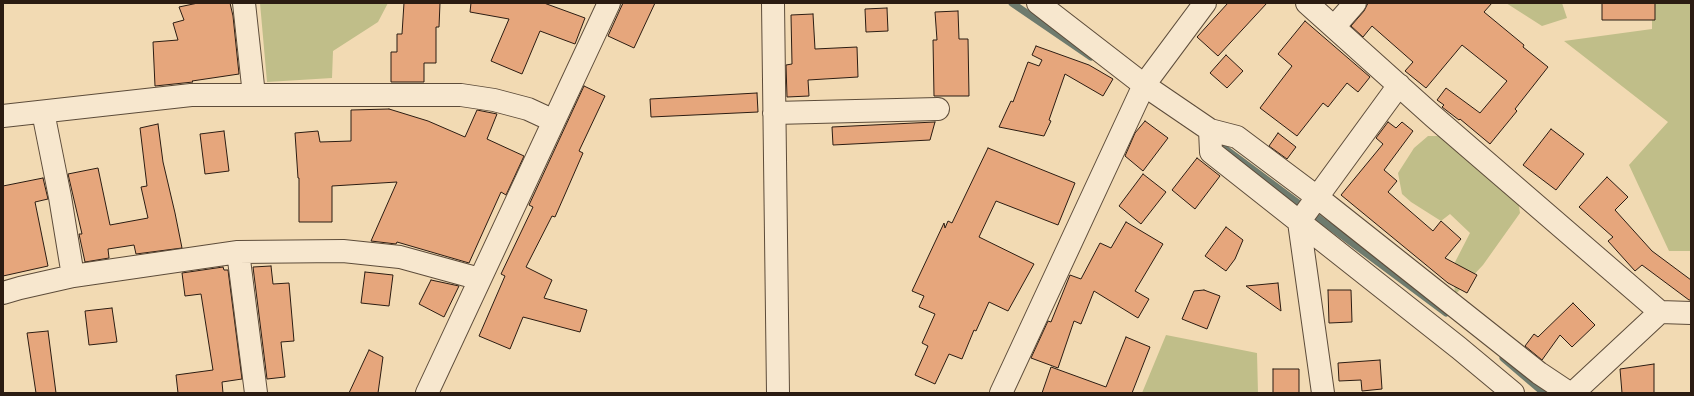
<!DOCTYPE html>
<html>
<head>
<meta charset="utf-8">
<style>
  body { margin:0 }
  #map { position:relative; width:1694px; height:396px; overflow:hidden; background:#f2dab3; font-family:Cardo,serif }
  canvas { display:block }
  .frame { position:absolute; inset:0; border:4px solid #2b1c12; pointer-events:none }
</style>
</head>
<body>
<div id="map">
<canvas width="1694" height="396"></canvas>
<div class="frame"></div>
</div>
<script>
const g = document.querySelector('canvas').getContext('2d');
g.lineJoin = 'round';
function fillPath(path, color) { g.fillStyle = color; g.fill(path, 'evenodd'); }
const toPath = rows => new Path2D(rows.map(r => 'M' + r).join(''));
function stroke(path, color, width, dash) { g.strokeStyle = color; g.lineWidth = width; g.lineCap = dash ? 'butt' : 'round'; g.setLineDash(dash || []); g.stroke(path); }
fillPath(toPath([
  [260,3,388,3,378,22,333,51,332,78,267,82],
  [1506,3,1562,3,1567,18,1542,26],
  [1652,3,1691,3,1691,251,1669,251,1629,165,1668,122,1564,41,1652,29],
  [1428,136,1445,136,1516,187,1520,213,1483,265,1455,295,1453,266,1470,233,1450,214,1441,221,1411,202,1402,194,1398,173,1414,148],
  [1166,335,1257,353,1258,393,1142,393]
]), '#c0be89');
stroke(toPath([
  [1012,3,1091,57],
  [1215,141,1446,313],
  [1503,358,1544,393]
]), '#6e7b6e', 7);
const building = toPath([
  [198,3,230,3,233,16,239,74,192,81,193,82,155,86,153,42,178,40,173,23,184,20,179,7,198,3],
  [404,3,440,3,439,27,436,27,436,63,424,63,424,82,391,82,391,52,397,52,397,34,402,34,404,3],
  [471,3,544,3,585,18,575,44,540,31,522,74,491,61,509,19,470,12,471,3],
  [623,3,655,3,634,48,608,36,623,3],
  [1228,3,1267,3,1218,56,1197,37,1228,3],
  [1368,3,1492,3,1484,12,1524,45,1523,47,1548,67,1515,109,1517,111,1490,144,1460,119,1459,120,1442,107,1444,105,1437,100,1446,88,1480,113,1507,81,1462,45,1426,88,1405,71,1413,62,1372,26,1363,37,1351,26,1364,11,1368,3],
  [1602,3,1655,3,1655,20,1602,20,1602,3],
  [887,8,888,31,866,32,865,9,887,8],
  [958,11,959,39,968,39,969,96,934,96,933,40,937,40,935,12,958,11],
  [813,14,815,49,857,47,858,77,808,80,809,96,787,97,786,65,792,64,791,15,813,14],
  [1305,21,1370,77,1358,92,1347,83,1328,107,1323,103,1297,136,1260,108,1292,66,1278,54,1305,21],
  [1036,46,1089,65,1113,79,1103,96,1065,74,1049,120,1051,121,1044,136,999,127,1011,101,1013,102,1028,62,1039,66,1042,60,1032,55,1036,46],
  [1226,55,1243,71,1227,88,1210,73,1226,55],
  [584,86,605,96,579,151,583,153,566,192,555,217,552,216,526,267,552,280,544,298,587,310,580,332,523,317,510,349,479,336,505,276,501,274,533,207,529,205,584,86],
  [757,93,758,112,651,117,650,99,757,93],
  [389,109,428,121,465,137,477,110,497,114,487,139,524,156,506,195,501,192,469,263,397,242,396,244,371,241,397,182,332,186,332,222,299,222,299,178,298,178,295,133,318,131,320,142,351,141,351,110,389,109],
  [1145,121,1168,138,1143,171,1125,156,1135,133,1145,121],
  [935,122,930,140,833,145,832,127,935,122],
  [1388,122,1396,128,1402,122,1413,131,1384,170,1397,181,1388,192,1433,231,1441,221,1461,239,1445,258,1477,275,1467,293,1448,283,1341,195,1383,144,1376,138,1388,122],
  [158,124,163,162,175,213,182,248,136,254,134,245,108,249,109,258,85,262,79,234,82,234,68,174,98,168,110,225,148,218,141,187,147,186,140,128,158,124],
  [1551,129,1584,154,1556,190,1523,165,1551,129],
  [224,131,229,171,205,174,200,134,224,131],
  [1278,133,1296,147,1287,159,1269,146,1278,133],
  [988,148,1075,183,1058,225,996,201,979,237,1034,264,1008,311,989,302,976,331,974,330,962,359,949,354,935,384,915,375,928,346,922,343,935,314,919,307,924,296,912,291,944,223,945,228,948,221,952,223,988,148],
  [1197,158,1220,176,1195,209,1172,190,1197,158],
  [1143,174,1166,192,1141,224,1119,206,1143,174],
  [1607,177,1628,197,1615,210,1652,251,1691,280,1691,300,1689,300,1642,265,1635,271,1608,241,1613,237,1579,207,1607,177],
  [43,178,48,199,35,202,48,266,3,276,3,186,43,178],
  [1126,222,1163,244,1135,291,1149,299,1138,318,1094,291,1081,324,1074,321,1058,368,1031,358,1048,321,1051,322,1070,275,1081,279,1100,243,1111,248,1126,222],
  [1226,227,1243,240,1235,259,1226,271,1205,256,1226,227],
  [271,266,273,284,289,283,294,341,281,342,285,377,267,379,253,267,271,266],
  [223,267,224,270,228,270,242,379,222,382,223,393,178,393,176,375,213,370,201,294,185,296,182,273,223,267],
  [365,272,393,275,389,306,361,303,365,272],
  [431,280,459,286,444,317,419,304,431,280],
  [1278,283,1281,311,1246,286,1278,283],
  [1204,290,1220,296,1207,329,1182,319,1194,291,1204,290],
  [1328,290,1351,290,1352,322,1329,323,1328,290],
  [1573,303,1595,325,1572,347,1560,335,1542,360,1525,346,1534,334,1538,337,1573,303],
  [112,308,117,342,89,345,85,311,112,308],
  [48,331,56,393,36,393,27,333,48,331],
  [1126,337,1150,347,1132,393,1042,393,1051,367,1106,387,1126,337],
  [369,350,383,357,378,393,349,393,369,350],
  [1380,360,1382,389,1362,391,1361,380,1339,381,1338,363,1380,360],
  [1654,364,1654,393,1622,393,1620,369,1654,364],
  [1273,369,1299,369,1299,393,1273,393,1273,369]
]);
fillPath(building, '#e6a67c');
stroke(building, '#2b1c12', 1);
const street = toPath([
  [244,3,254,95],
  [773,3,778,393],
  [1038,3,1144,85,1210,130,1211,152,1459,348,1513,393],
  [1307,3,1434,117,1660,312,1691,313],
  [1334,27,1355,3],
  [43,112,60,197,73,276],
  [774,113,938,109],
  [3,116,191,95,461,95,494,100,528,109,554,121],
  [1210,130,1237,137,1317,197,1539,373,1569,393],
  [238,252,256,393],
  [3,293,20,288,73,276,238,252,343,251,400,257,480,279],
  [427,393,609,3],
  [1001,393,1144,85,1205,3],
  [1323,393,1299,222,1399,85],
  [1573,393,1660,312]
]);
stroke(street, '#5d4c3a', 24);
stroke(street, '#f7e7ce', 22);
</script>
</body>
</html>
